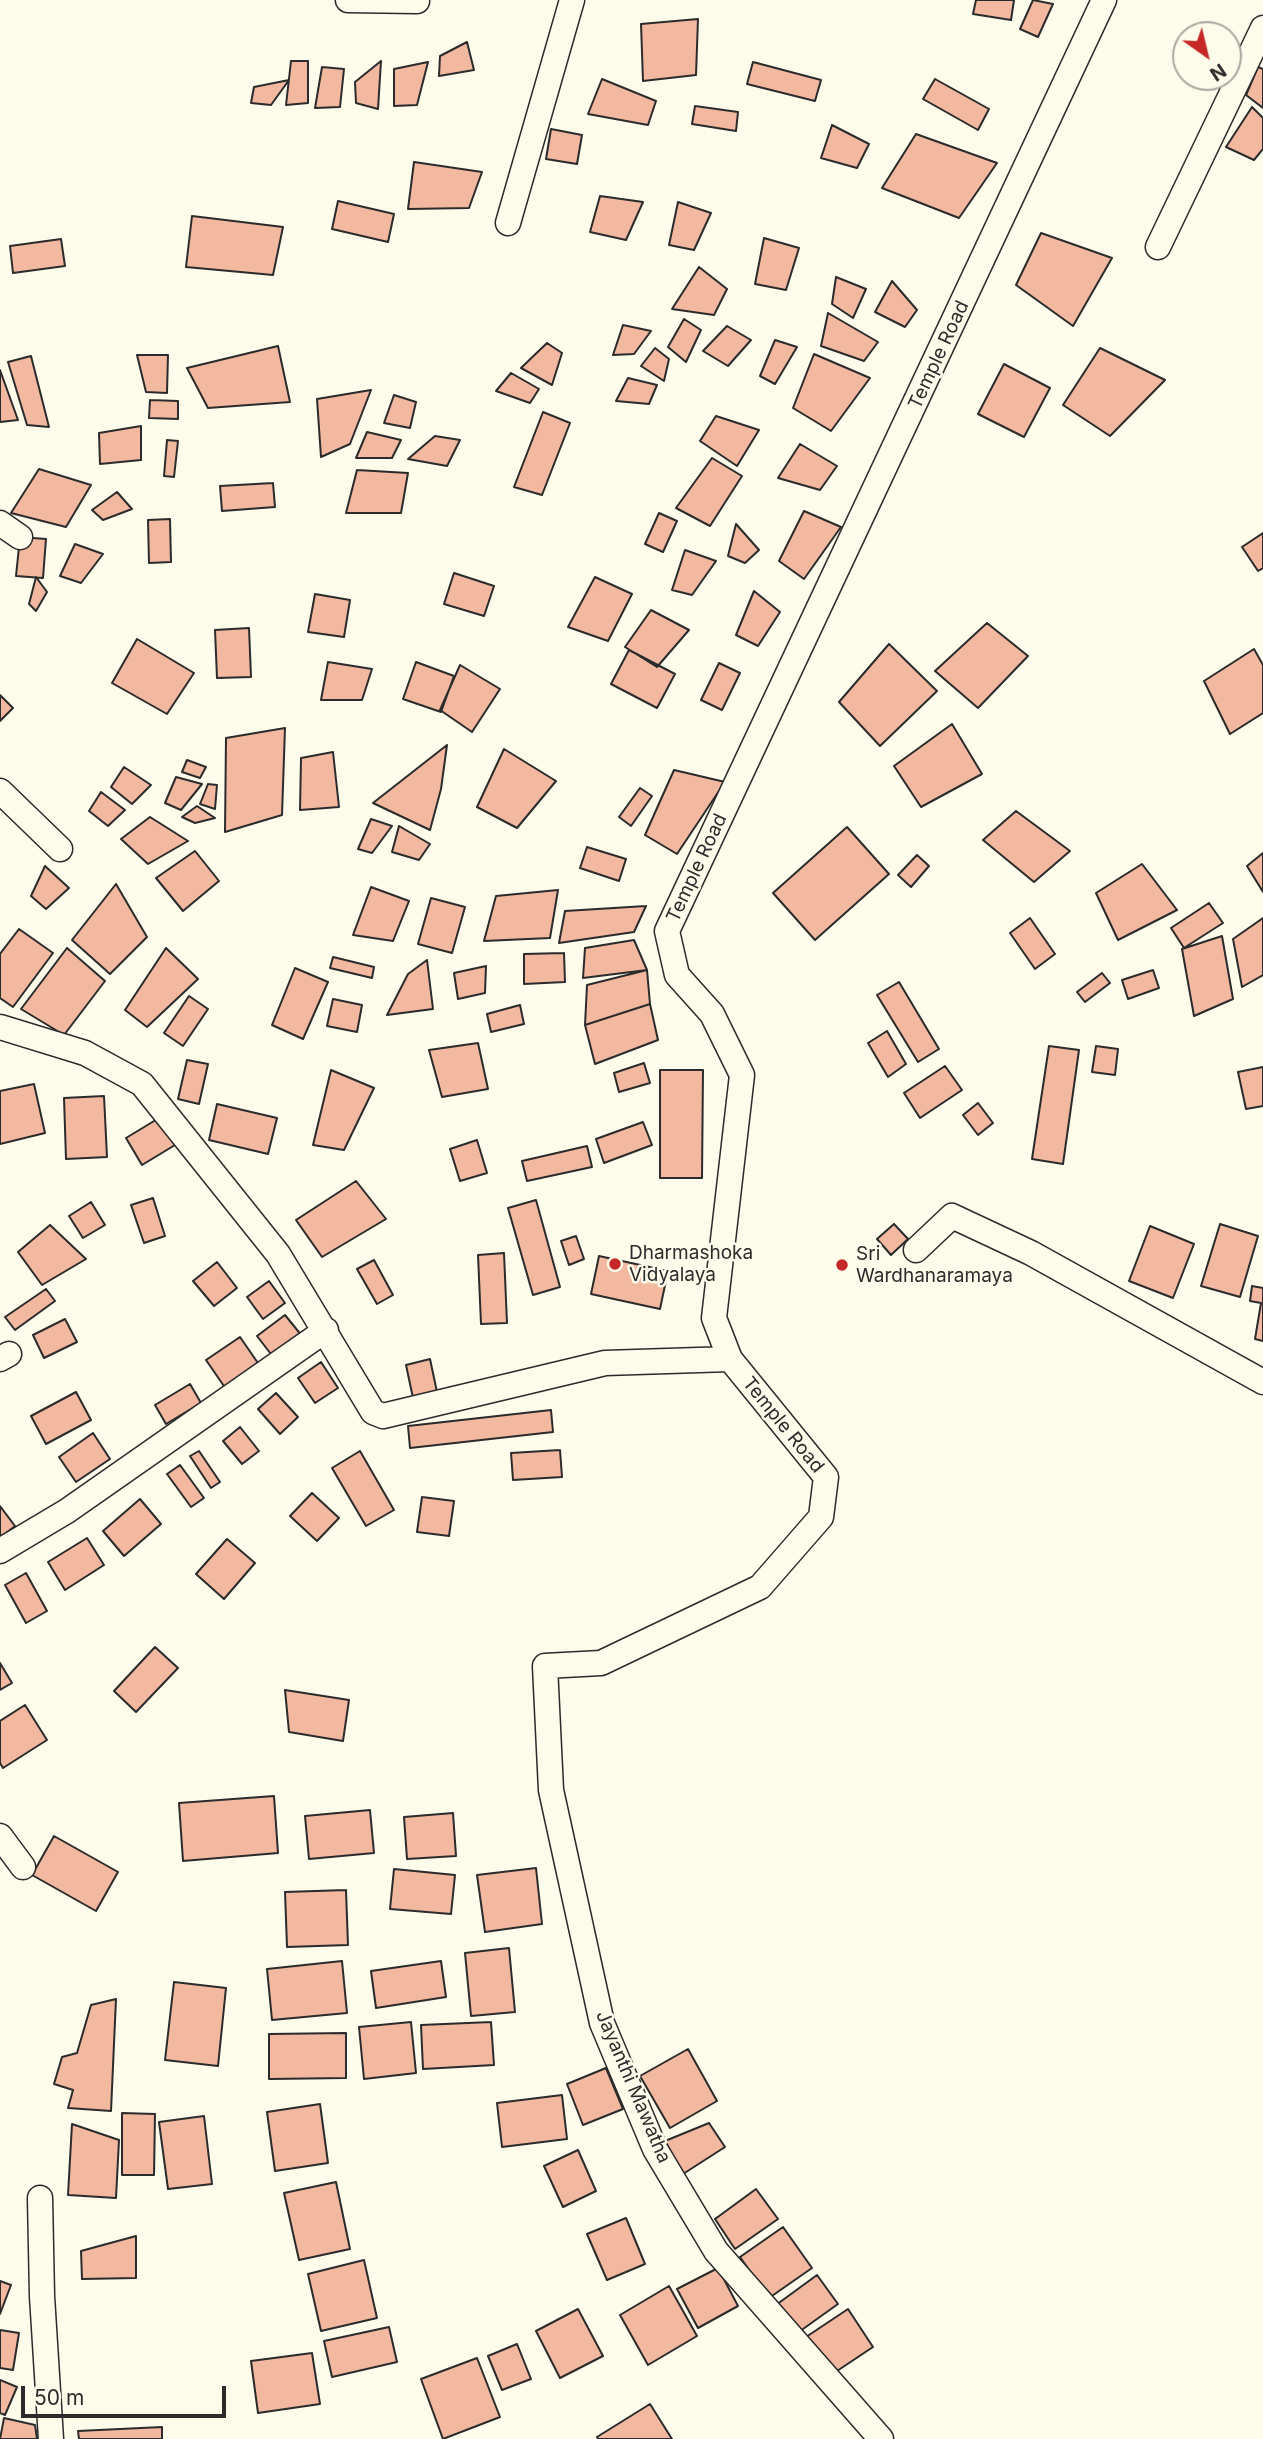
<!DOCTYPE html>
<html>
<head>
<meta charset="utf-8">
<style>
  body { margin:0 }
  #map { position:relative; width:1263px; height:2439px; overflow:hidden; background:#fdfbea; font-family:Inter,sans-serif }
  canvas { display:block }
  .north { position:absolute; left:1172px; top:21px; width:70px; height:70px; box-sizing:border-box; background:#fdfbea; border:2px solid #a9a89e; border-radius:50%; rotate:146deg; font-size:19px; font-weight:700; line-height:28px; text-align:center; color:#2b2b2b }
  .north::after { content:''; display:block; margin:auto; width:24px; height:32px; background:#c62828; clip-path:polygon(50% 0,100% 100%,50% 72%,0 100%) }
  .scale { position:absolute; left:21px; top:2386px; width:205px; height:32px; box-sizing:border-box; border:4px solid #2b2b2b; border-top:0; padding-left:9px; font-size:21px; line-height:24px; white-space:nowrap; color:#2b2b2b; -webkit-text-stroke:5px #fdfbea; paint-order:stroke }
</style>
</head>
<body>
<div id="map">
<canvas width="1263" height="2439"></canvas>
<div class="north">N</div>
<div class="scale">50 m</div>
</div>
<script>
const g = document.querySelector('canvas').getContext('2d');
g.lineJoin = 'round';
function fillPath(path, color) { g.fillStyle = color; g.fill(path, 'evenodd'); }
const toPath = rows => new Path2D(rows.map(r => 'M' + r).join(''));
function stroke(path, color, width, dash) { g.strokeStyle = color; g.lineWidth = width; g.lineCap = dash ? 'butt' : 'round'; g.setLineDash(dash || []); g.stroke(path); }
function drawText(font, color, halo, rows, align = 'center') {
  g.font = font + ' Inter,sans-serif'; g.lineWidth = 5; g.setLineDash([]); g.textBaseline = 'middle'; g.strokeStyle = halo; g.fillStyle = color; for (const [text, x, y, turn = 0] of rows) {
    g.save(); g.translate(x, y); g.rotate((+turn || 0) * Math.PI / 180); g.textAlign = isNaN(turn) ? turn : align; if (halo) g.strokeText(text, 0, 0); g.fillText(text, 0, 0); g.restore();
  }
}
const building = toPath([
  [976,0,1014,0,1011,20,973,14,976,0],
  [1033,0,1053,4,1038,37,1020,29,1033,0],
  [698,19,696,75,643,81,641,24,698,19],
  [467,42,474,70,439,76,440,56,467,42],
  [291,61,308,61,308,103,286,105,291,61],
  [381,61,378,109,356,103,355,82,381,61],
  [428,62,417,105,394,106,394,69,428,62],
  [753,62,821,80,815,101,747,84,753,62],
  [322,67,344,69,340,107,315,108,322,67],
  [1258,67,1263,69,1263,108,1246,95,1258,67],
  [602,79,656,101,648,125,588,114,602,79],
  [935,79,989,109,978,130,923,99,935,79],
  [289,80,271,105,251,103,254,87,289,80],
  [695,106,738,112,736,131,692,124,695,106],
  [1252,107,1263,118,1263,149,1254,160,1226,147,1252,107],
  [832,125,869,144,857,168,821,158,832,125],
  [551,129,582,135,577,164,546,159,551,129],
  [916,134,997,163,959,218,882,188,916,134],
  [414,162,482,172,469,208,408,209,414,162],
  [600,196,643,202,626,240,590,232,600,196],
  [338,201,394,214,388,242,332,229,338,201],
  [678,202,711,213,694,250,669,245,678,202],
  [192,216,283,227,273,275,186,267,192,216],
  [1041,233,1112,258,1073,326,1016,285,1041,233],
  [764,238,799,248,786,290,755,284,764,238],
  [61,239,65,266,13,273,10,246,61,239],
  [699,267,727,289,714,315,672,309,699,267],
  [836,277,866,289,853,318,832,304,836,277],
  [892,281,917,310,905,327,875,312,892,281],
  [828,313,878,342,864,361,821,346,828,313],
  [684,319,701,330,686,362,668,347,684,319],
  [623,325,651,331,634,354,613,355,623,325],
  [727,326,751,340,728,366,703,351,727,326],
  [775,340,797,347,775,384,760,376,775,340],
  [547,343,562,353,552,385,521,368,547,343],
  [278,346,290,402,208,408,187,368,278,346],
  [655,348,669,359,664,381,641,366,655,348],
  [1100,348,1165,380,1110,436,1063,405,1100,348],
  [814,354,870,378,831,431,793,408,814,354],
  [137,355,168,355,167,393,146,392,137,355],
  [31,356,49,427,27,425,8,362,31,356],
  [1004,364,1050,388,1024,437,978,414,1004,364],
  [0,370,18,420,0,422,0,370],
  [511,373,539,389,530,403,496,391,511,373],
  [628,378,657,385,649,404,616,401,628,378],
  [371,390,350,444,321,457,317,399,371,390],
  [394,395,416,402,410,428,384,423,394,395],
  [150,400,178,401,178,419,149,418,150,400],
  [543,412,570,423,542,495,514,487,543,412],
  [716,416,759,430,737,466,700,441,716,416],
  [141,426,141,460,100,464,99,433,141,426],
  [367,432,401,440,392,458,356,458,367,432],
  [435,436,460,440,447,466,408,459,435,436],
  [167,440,178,441,174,477,164,476,167,440],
  [800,444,837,466,820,490,778,478,800,444],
  [712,458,742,476,710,526,676,508,712,458],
  [39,469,91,485,66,527,11,513,39,469],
  [357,470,408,473,401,513,346,513,357,470],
  [273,483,275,507,222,511,220,486,273,483],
  [117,492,132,509,103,520,92,510,117,492],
  [804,511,841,527,804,579,779,561,804,511],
  [659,513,677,521,663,552,645,544,659,513],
  [170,519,171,562,149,563,148,520,170,519],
  [736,524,759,550,745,563,728,556,736,524],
  [1263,533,1263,568,1258,571,1242,547,1263,533],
  [20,537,46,539,43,578,16,576,20,537],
  [75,544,103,554,81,583,60,576,75,544],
  [685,550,716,561,692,595,672,590,685,550],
  [454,573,494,586,484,616,444,604,454,573],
  [36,577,47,592,36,611,29,604,36,577],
  [595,577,632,594,608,641,568,627,595,577],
  [754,591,780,612,758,646,736,635,754,591],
  [315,594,350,600,344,637,308,632,315,594],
  [651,610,689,630,657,667,625,647,651,610],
  [987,623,1028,656,978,708,935,671,987,623],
  [249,628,251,677,217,678,215,630,249,628],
  [137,639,194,673,167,714,112,683,137,639],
  [889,644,937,691,880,746,839,702,889,644],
  [1254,649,1263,665,1263,713,1230,734,1204,681,1254,649],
  [629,650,675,674,657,708,611,684,629,650],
  [328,662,372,669,362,700,321,700,328,662],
  [416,662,454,676,441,712,403,699,416,662],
  [719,663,740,673,722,710,701,700,719,663],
  [460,665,500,689,472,732,440,710,460,665],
  [0,695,13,708,0,721,0,695],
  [952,724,982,774,921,807,894,766,952,724],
  [285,728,282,815,225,832,226,738,285,728],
  [447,745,441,789,430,830,373,803,447,745],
  [504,749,556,781,517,828,477,807,504,749],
  [333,752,339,807,300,810,301,758,333,752],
  [187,760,206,767,200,778,182,772,187,760],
  [124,767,151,785,132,804,111,787,124,767],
  [674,770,725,782,677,854,645,835,674,770],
  [176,777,202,784,181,810,165,803,176,777],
  [208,784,217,785,215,809,200,804,208,784],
  [640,788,652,796,631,826,619,817,640,788],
  [101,792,125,810,108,826,89,811,101,792],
  [197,806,215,818,195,823,182,817,197,806],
  [1016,811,1070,851,1034,882,983,840,1016,811],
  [150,817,188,841,148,864,121,839,150,817],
  [371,819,392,826,372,853,358,849,371,819],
  [399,826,430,844,419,860,392,852,399,826],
  [847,827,889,874,815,940,773,893,847,827],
  [587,847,626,859,619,881,580,868,587,847],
  [195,851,219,881,183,911,156,878,195,851],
  [1263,853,1263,892,1247,866,1263,853],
  [917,855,929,866,911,887,898,875,917,855],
  [1142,864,1177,910,1118,940,1096,893,1142,864],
  [45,866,69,888,46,909,31,896,45,866],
  [116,884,147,937,110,974,72,940,116,884],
  [371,887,409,901,393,941,353,935,371,887],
  [558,890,550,938,484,941,496,896,558,890],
  [431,898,465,907,452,953,418,944,431,898],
  [1209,903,1223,923,1184,948,1171,928,1209,903],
  [646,906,634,932,559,943,565,911,646,906],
  [1030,918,1055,954,1035,969,1010,933,1030,918],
  [1263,918,1263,975,1242,987,1233,939,1263,918],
  [19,929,53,953,13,1007,0,998,0,954,19,929],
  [1222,936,1233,999,1194,1016,1182,949,1222,936],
  [634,940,647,970,583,978,585,948,634,940],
  [67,948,105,981,64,1035,21,1009,67,948],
  [166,948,198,979,147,1027,125,1010,166,948],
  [564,953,565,982,524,984,524,954,564,953],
  [333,957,374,967,372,978,330,968,333,957],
  [427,960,433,1009,387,1015,408,974,427,960],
  [486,966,485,993,458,999,454,973,486,966],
  [295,968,328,982,303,1039,272,1025,295,968],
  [647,970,650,1004,585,1025,587,985,647,970],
  [1153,970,1159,988,1128,999,1122,980,1153,970],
  [1102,973,1110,983,1085,1002,1077,992,1102,973],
  [899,982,939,1049,918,1062,877,995,899,982],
  [189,996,208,1009,183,1046,164,1033,189,996],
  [333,999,362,1005,357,1032,327,1026,333,999],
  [650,1004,658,1040,595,1064,585,1025,650,1004],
  [520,1005,524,1024,491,1032,487,1014,520,1005],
  [887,1031,906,1064,888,1077,868,1043,887,1031],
  [478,1043,488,1089,442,1097,429,1050,478,1043],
  [1049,1046,1079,1050,1063,1164,1032,1159,1049,1046],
  [1096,1046,1118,1049,1115,1075,1092,1072,1096,1046],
  [187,1060,208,1064,199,1104,178,1099,187,1060],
  [644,1063,650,1083,619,1092,614,1073,644,1063],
  [945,1066,962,1090,920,1118,904,1093,945,1066],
  [1263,1067,1263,1106,1246,1109,1238,1072,1263,1067],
  [331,1070,374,1088,344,1150,313,1145,331,1070],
  [660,1070,703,1070,702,1178,660,1178,660,1070],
  [34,1084,45,1133,0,1144,0,1091,34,1084],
  [104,1096,107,1157,66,1159,64,1098,104,1096],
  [978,1103,993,1123,978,1135,963,1115,978,1103],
  [217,1104,277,1118,268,1154,209,1140,217,1104],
  [159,1118,175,1145,142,1165,126,1138,159,1118],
  [643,1122,652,1145,604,1163,596,1139,643,1122],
  [477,1140,487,1173,460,1181,450,1149,477,1140],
  [587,1146,592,1167,527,1181,522,1161,587,1146],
  [356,1181,386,1219,322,1257,296,1220,356,1181],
  [153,1198,165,1236,144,1243,131,1205,153,1198],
  [536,1200,560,1287,533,1295,508,1208,536,1200],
  [91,1202,105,1225,83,1238,69,1216,91,1202],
  [894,1224,908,1239,891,1255,877,1239,894,1224],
  [1220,1224,1258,1236,1240,1297,1201,1286,1220,1224],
  [50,1225,86,1259,42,1285,18,1252,50,1225],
  [1150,1226,1194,1244,1173,1298,1129,1281,1150,1226],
  [576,1236,584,1259,569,1265,561,1241,576,1236],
  [504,1253,507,1323,481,1324,478,1255,504,1253],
  [599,1256,668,1271,660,1309,591,1294,599,1256],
  [374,1260,393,1295,377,1304,357,1269,374,1260],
  [217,1262,237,1288,214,1306,193,1281,217,1262],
  [269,1281,285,1303,263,1319,247,1297,269,1281],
  [1252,1286,1263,1288,1263,1341,1255,1339,1261,1303,1250,1301,1252,1286],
  [46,1289,55,1301,15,1330,5,1317,46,1289],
  [285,1315,302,1336,274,1358,257,1336,285,1315],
  [65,1319,77,1342,44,1358,33,1335,65,1319],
  [240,1337,260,1366,226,1389,206,1360,240,1337],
  [430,1359,437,1392,413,1398,406,1365,430,1359],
  [321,1362,338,1388,315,1403,298,1378,321,1362],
  [190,1384,201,1403,166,1424,155,1405,190,1384],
  [76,1392,91,1420,46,1444,31,1416,76,1392],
  [276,1393,298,1417,280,1434,258,1409,276,1393],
  [551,1410,553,1432,410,1448,408,1426,551,1410],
  [240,1427,259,1451,242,1464,223,1441,240,1427],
  [93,1433,110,1459,76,1482,59,1457,93,1433],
  [560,1450,562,1477,513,1480,511,1453,560,1450],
  [199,1451,220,1482,211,1488,190,1456,199,1451],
  [360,1451,394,1510,366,1526,332,1468,360,1451],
  [180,1465,204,1498,191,1507,167,1474,180,1465],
  [312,1493,339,1518,317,1541,290,1516,312,1493],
  [422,1497,454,1501,449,1536,417,1532,422,1497],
  [140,1499,161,1524,124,1556,103,1531,140,1499],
  [0,1506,15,1526,0,1538,0,1506],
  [87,1538,104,1565,65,1590,48,1562,87,1538],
  [227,1539,255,1563,224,1599,196,1574,227,1539],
  [26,1573,47,1611,26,1623,5,1585,26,1573],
  [155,1647,178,1668,136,1712,114,1691,155,1647],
  [0,1663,12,1683,0,1690,0,1663],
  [285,1690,349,1700,343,1741,289,1732,285,1690],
  [25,1705,47,1740,3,1768,0,1763,0,1721,25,1705],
  [274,1796,278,1853,183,1861,179,1803,274,1796],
  [370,1810,374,1853,309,1859,305,1816,370,1810],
  [453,1813,456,1856,407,1859,404,1817,453,1813],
  [54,1836,118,1872,96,1911,32,1875,54,1836],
  [536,1868,542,1924,485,1932,477,1875,536,1868],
  [394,1869,455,1875,451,1914,390,1909,394,1869],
  [346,1890,348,1945,287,1947,285,1892,346,1890],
  [509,1948,515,2012,471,2016,465,1953,509,1948],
  [342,1961,347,2013,272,2020,267,1969,342,1961],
  [441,1961,446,1997,376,2008,371,1971,441,1961],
  [174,1982,226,1988,218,2066,165,2060,174,1982],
  [116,1999,111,2111,68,2108,73,2090,54,2084,62,2057,77,2053,91,2005,116,1999],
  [411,2022,416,2073,364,2079,359,2027,411,2022],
  [491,2022,494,2065,423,2069,421,2025,491,2022],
  [346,2033,346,2078,269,2079,269,2034,346,2033],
  [688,2049,717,2101,670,2128,640,2076,688,2049],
  [606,2068,623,2109,583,2125,567,2084,606,2068],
  [562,2095,567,2139,502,2147,497,2103,562,2095],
  [320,2104,328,2163,275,2171,267,2112,320,2104],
  [122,2113,155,2114,154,2175,122,2175,122,2113],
  [204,2116,212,2184,168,2189,159,2122,204,2116],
  [709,2123,725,2147,683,2174,665,2141,709,2123],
  [72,2124,119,2140,116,2198,68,2195,72,2124],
  [578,2150,596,2191,563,2207,544,2166,578,2150],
  [336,2182,350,2249,299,2260,284,2193,336,2182],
  [756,2189,778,2219,735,2249,715,2219,756,2189],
  [626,2218,645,2264,607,2280,587,2234,626,2218],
  [783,2227,812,2268,769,2298,740,2257,783,2227],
  [136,2236,136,2278,82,2279,81,2251,136,2236],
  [364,2260,377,2318,321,2331,308,2274,364,2260],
  [718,2268,738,2306,698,2328,677,2289,718,2268],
  [817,2275,838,2304,796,2334,776,2305,817,2275],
  [0,2281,11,2285,0,2314,0,2281],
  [669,2286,697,2336,648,2365,620,2315,669,2286],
  [578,2309,603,2356,560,2378,536,2331,578,2309],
  [848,2309,873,2347,828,2377,803,2339,848,2309],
  [389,2327,397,2362,332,2377,324,2341,389,2327],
  [0,2330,19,2333,13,2370,0,2368,0,2330],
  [517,2344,531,2379,502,2390,488,2356,517,2344],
  [312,2353,320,2404,258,2413,251,2361,312,2353],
  [477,2358,500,2417,443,2439,421,2379,477,2358],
  [0,2380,17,2387,5,2415,0,2413,0,2380],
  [650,2404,672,2439,598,2439,597,2437,650,2404],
  [4,2418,35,2425,37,2439,0,2439,4,2418],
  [162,2427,162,2439,79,2439,78,2431,162,2427]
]);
fillPath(building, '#f2b8a0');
stroke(building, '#2b2b2b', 2);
const street = toPath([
  [348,0,417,1],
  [508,223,572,0],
  [1158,247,1263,28],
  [0,523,20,537],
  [0,791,60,849],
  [0,1027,85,1053,142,1084,278,1254,373,1412,383,1416,605,1363,730,1359],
  [916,1250,952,1216,1031,1253,1263,1382],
  [0,1359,9,1354],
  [0,1551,67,1511,326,1330],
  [0,1836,23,1867],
  [40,2198,42,2296,51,2439],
  [881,2439,716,2251,655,2149,602,2023,551,1790,545,1666,601,1663,760,1587,821,1517,826,1477,730,1359,714,1318,742,1075,712,1014,677,975,667,931,1104,0]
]);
stroke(street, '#2b2b2b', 27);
stroke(street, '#fdfbea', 24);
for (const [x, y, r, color] of [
  [615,1264,7,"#c62828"],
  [842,1265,7,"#c62828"]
]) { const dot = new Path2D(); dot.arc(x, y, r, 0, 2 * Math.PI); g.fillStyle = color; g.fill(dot); stroke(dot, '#fdfbea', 2.5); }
drawText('19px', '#2b2b2b', '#fdfbea', [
  ["Temple Road",939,355,-65],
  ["Temple Road",697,868,-65],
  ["Temple Road",783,1425,51],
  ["Jayanthi Mawatha",633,2087,67]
]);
drawText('19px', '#2b2b2b', '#fdfbea', [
  ["Dharmashoka",629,1253],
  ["Vidyalaya",629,1275],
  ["Sri",856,1254],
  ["Wardhanaramaya",856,1276]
], 'left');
</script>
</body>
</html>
